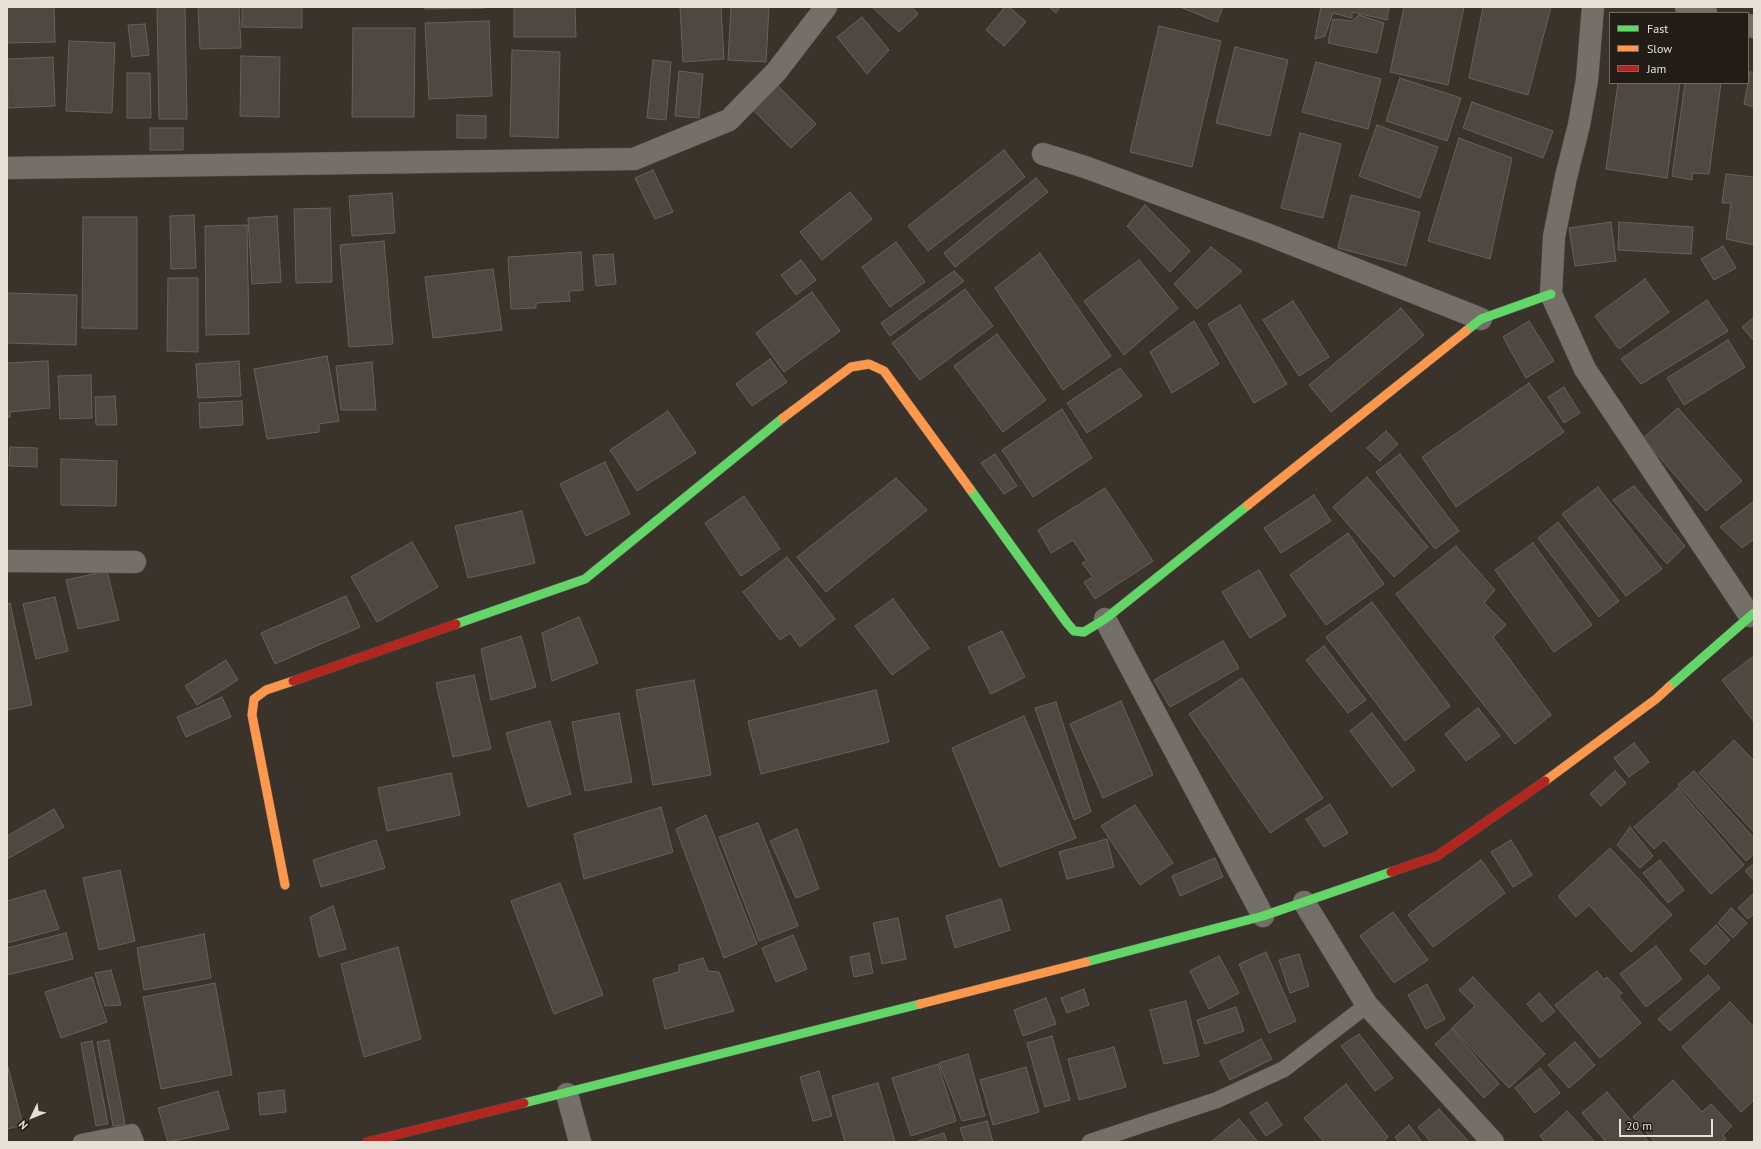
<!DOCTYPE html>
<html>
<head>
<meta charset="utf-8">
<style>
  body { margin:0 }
  #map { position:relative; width:1761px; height:1149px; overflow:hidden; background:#39332b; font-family:"PT Sans",sans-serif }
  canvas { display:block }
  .frame { position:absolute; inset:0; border:8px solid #e7e0d7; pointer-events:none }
  .legend { position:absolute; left:1609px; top:12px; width:140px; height:72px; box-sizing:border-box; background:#211d16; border:1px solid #706b63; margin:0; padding:5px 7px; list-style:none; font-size:12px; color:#e7e0d7 }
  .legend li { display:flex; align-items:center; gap:8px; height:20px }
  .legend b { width:20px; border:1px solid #706b63 }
  .north { position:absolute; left:12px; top:1097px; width:40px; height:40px; -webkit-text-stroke:3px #211d16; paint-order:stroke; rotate:227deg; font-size:11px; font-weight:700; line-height:16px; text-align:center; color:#e7e0d7 }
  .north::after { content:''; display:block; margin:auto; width:14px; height:18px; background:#e7e0d7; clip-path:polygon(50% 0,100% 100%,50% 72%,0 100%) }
  .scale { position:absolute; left:1619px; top:1119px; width:94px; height:18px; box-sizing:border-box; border:2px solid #e7e0d7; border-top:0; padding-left:5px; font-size:12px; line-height:14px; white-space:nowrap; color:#e7e0d7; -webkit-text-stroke:3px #211d16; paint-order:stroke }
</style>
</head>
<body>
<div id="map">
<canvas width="1761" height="1149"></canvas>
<div class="frame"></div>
<ul class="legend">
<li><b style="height:5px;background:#63d668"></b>Fast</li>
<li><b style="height:5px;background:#ff974d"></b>Slow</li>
<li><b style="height:5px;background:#b3261e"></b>Jam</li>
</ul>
<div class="north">N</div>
<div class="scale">20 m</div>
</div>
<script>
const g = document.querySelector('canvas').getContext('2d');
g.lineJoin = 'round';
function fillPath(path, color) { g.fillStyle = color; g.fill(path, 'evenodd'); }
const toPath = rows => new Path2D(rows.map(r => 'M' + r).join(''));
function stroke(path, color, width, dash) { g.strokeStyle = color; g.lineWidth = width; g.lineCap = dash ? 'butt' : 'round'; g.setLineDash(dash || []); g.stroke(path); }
const building = toPath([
  [7,7,54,7,55,42,7,43,7,7],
  [157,7,185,7,187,119,159,119,157,7],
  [198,7,239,7,241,48,200,49,198,7],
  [242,7,302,7,302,28,242,27,242,7],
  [425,7,485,7,485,8,425,9,425,7],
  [514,7,575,7,576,37,514,37,514,7],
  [680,7,721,7,724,59,683,62,680,7],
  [731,7,769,7,766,62,728,60,731,7],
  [872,7,912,7,918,14,899,32,872,7],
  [1005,7,1009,7,1026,22,1004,46,986,30,1005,7],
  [1049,7,1060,7,1056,13,1049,7],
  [1180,7,1223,7,1217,22,1180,7],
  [1321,7,1389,7,1387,20,1352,12,1352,18,1333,13,1325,36,1315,39,1321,7],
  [1404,7,1464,7,1448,85,1390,72,1404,7],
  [1483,7,1551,7,1528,95,1469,78,1483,7],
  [1359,15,1384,23,1377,53,1328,43,1333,19,1352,21,1359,15],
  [862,17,889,50,867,74,837,37,862,17],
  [489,21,492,96,429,99,425,23,489,21],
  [145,24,149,55,132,57,128,25,145,24],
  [1159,26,1221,41,1192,167,1130,152,1159,26],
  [353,28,415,28,414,117,352,117,353,28],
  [69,41,115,43,112,113,66,111,69,41],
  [1235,47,1288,60,1270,136,1216,123,1235,47],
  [512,50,560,52,558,138,510,136,512,50],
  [241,56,280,57,279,117,240,116,241,56],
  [53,57,55,106,8,108,7,59,53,57],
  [653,60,671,62,666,120,647,118,653,60],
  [1316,62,1381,79,1368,129,1302,112,1316,62],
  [679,71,703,74,699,118,675,116,679,71],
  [1750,72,1754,72,1754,107,1744,104,1750,72],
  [127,73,150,73,151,118,127,118,127,73],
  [1400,78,1461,98,1447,141,1386,121,1400,78],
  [1618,83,1680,83,1667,178,1606,169,1618,83],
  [1685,83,1721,83,1709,174,1692,173,1692,180,1672,176,1685,83],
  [777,85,816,124,791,148,753,110,777,85],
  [1472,102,1553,131,1543,158,1463,128,1472,102],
  [457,115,486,116,486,138,457,138,457,115],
  [1377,125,1438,147,1420,198,1359,176,1377,125],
  [150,128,183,128,183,150,150,150,150,128],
  [1300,133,1341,144,1323,218,1281,208,1300,133],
  [1459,138,1512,158,1490,259,1428,241,1459,138],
  [1004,150,1025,177,928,251,908,226,1004,150],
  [653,170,673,212,655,219,635,178,653,170],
  [1726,174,1754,177,1754,245,1726,239,1731,203,1722,203,1726,174],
  [1036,178,1048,192,955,267,944,253,1036,178],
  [850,192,872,219,822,260,800,232,850,192],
  [392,193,395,233,352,236,349,196,392,193],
  [1351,195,1420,212,1406,266,1338,248,1351,195],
  [1145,205,1190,251,1170,272,1127,226,1145,205],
  [330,208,332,282,296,283,294,209,330,208],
  [194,215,196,268,171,269,170,216,194,215],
  [277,216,281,282,252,284,248,218,277,216],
  [83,217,137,217,137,329,82,328,83,217],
  [1611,222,1616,261,1575,266,1569,228,1611,222],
  [1619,222,1693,227,1691,254,1618,250,1619,222],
  [247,225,249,334,206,335,205,226,247,225],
  [384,241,393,344,349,347,340,245,384,241],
  [896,242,925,282,890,307,862,267,896,242],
  [1723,246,1736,268,1714,280,1701,259,1723,246],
  [1211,247,1242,271,1197,309,1174,284,1211,247],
  [581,252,583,290,569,291,570,301,536,303,536,308,511,309,508,257,581,252],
  [1040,253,1111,356,1063,390,995,288,1040,253],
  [613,254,616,284,596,286,593,255,613,254],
  [801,260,816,280,796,295,781,275,801,260],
  [1139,260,1178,308,1124,355,1084,301,1139,260],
  [493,269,502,330,433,338,425,277,493,269],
  [954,271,964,281,890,336,881,323,954,271],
  [168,278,198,278,198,352,167,351,168,278],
  [1645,279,1669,312,1619,349,1595,316,1645,279],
  [965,289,993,326,920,380,892,343,965,289],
  [812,292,840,331,784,372,756,333,812,292],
  [7,293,77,295,76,345,7,343,7,293],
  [1707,300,1728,331,1641,384,1621,359,1707,300],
  [1293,301,1329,357,1299,376,1263,320,1293,301],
  [1240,305,1287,384,1254,403,1208,324,1240,305],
  [1401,308,1424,335,1331,412,1309,385,1401,308],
  [1754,317,1754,341,1742,327,1754,317],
  [1194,321,1219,364,1172,393,1150,352,1194,321],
  [1529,321,1554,361,1526,378,1503,337,1529,321],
  [997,334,1046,400,1003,432,954,366,997,334],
  [1728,340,1745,367,1684,405,1667,378,1728,340],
  [327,356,339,421,319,424,319,432,267,439,254,369,327,356],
  [770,359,787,382,752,406,736,384,770,359],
  [48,361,50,408,10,412,10,417,7,417,7,363,48,361],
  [239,361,241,396,198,398,196,364,239,361],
  [372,362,376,410,341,410,336,366,372,362],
  [1120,368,1142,396,1087,433,1067,403,1120,368],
  [91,375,92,418,60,419,58,376,91,375],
  [1529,383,1564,432,1456,507,1422,457,1529,383],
  [1564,387,1580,413,1564,423,1548,397,1564,387],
  [115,396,117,425,96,425,95,397,115,396],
  [242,401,243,425,200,428,199,403,242,401],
  [1678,408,1742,481,1706,511,1643,438,1678,408],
  [1062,409,1092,458,1033,497,1002,450,1062,409],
  [668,411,696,453,637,491,610,450,668,411],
  [1386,431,1398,444,1380,461,1367,448,1386,431],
  [10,447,37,448,37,467,9,466,10,447],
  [995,454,1017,486,1004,494,981,463,995,454],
  [1400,454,1459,531,1435,549,1376,472,1400,454],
  [61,459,117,461,116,506,61,505,61,459],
  [605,462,630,514,586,536,560,484,605,462],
  [1367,477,1428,547,1394,577,1333,507,1367,477],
  [896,478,927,510,826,592,797,557,896,478],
  [1634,486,1685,546,1667,564,1613,500,1634,486],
  [1598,487,1662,569,1626,596,1562,514,1598,487],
  [1105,488,1153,561,1095,599,1084,582,1093,577,1082,563,1087,561,1073,540,1051,553,1038,530,1105,488],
  [1314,495,1331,521,1281,553,1264,528,1314,495],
  [744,496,780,549,741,576,705,523,744,496],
  [1754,501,1754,539,1742,548,1720,527,1754,501],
  [522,511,535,563,468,578,455,526,522,511],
  [1558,522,1619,601,1599,617,1538,538,1558,522],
  [1348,533,1384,584,1326,625,1290,575,1348,533],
  [412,542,438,587,377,622,351,577,412,542],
  [1533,543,1592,625,1554,652,1495,570,1533,543],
  [1456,546,1495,590,1484,603,1506,625,1493,637,1551,715,1515,744,1396,594,1456,546],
  [787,557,835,619,800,647,790,633,780,640,743,592,787,557],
  [1259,570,1286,616,1250,638,1222,592,1259,570],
  [107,571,119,620,78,629,66,580,107,571],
  [346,596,360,627,275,664,261,633,346,596],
  [55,597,68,651,36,659,23,604,55,597],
  [893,599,929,648,892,675,855,626,893,599],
  [1372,602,1450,706,1405,741,1326,637,1372,602],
  [10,603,32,705,7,710,7,604,10,603],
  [579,617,598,663,552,681,542,633,579,617],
  [1002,631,1025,677,991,694,968,647,1002,631],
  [521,636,536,687,491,700,481,649,521,636],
  [1223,641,1239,668,1170,707,1154,680,1223,641],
  [1324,646,1366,700,1348,713,1306,660,1324,646],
  [1754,656,1754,722,1722,680,1754,656],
  [226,660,238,680,197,705,185,686,226,660],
  [474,675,491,749,453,757,436,683,474,675],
  [1242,678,1323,798,1270,833,1189,714,1242,678],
  [694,680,711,775,653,785,636,690,694,680],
  [876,690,889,742,761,774,748,721,876,690],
  [222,697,231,717,186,737,177,717,222,697],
  [1121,701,1153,775,1103,798,1070,724,1121,701],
  [1056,702,1091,812,1074,820,1035,708,1056,702],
  [1478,708,1500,736,1466,761,1445,734,1478,708],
  [619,713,632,782,585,791,572,722,619,713],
  [1372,713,1415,770,1392,787,1350,731,1372,713],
  [1024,716,1076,838,1000,867,952,748,1024,716],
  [550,721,571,794,528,807,506,733,550,721],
  [1734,740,1754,761,1754,832,1699,773,1734,740],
  [1634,743,1649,762,1629,777,1614,758,1634,743],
  [1615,771,1626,783,1601,806,1590,794,1615,771],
  [1694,771,1754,838,1754,854,1746,861,1678,785,1694,771],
  [451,773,460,815,387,831,378,788,451,773],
  [1678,788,1744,865,1711,894,1664,840,1654,849,1634,827,1678,788],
  [1330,804,1348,833,1324,847,1306,819,1330,804],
  [1135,805,1173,863,1140,885,1101,826,1135,805],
  [661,807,673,852,584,879,574,834,661,807],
  [54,809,64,827,7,859,7,836,54,809],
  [706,815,757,944,724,958,676,829,706,815],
  [758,823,798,926,759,941,719,837,758,823],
  [1630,827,1653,856,1640,868,1617,845,1630,827],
  [797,829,819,889,796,898,770,841,797,829],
  [1107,839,1114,867,1067,879,1059,852,1107,839],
  [376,840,385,868,321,887,313,860,376,840],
  [1511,840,1532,875,1513,887,1491,852,1511,840],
  [1610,848,1672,915,1631,952,1589,905,1576,917,1558,896,1610,848],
  [1215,858,1223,877,1180,896,1172,876,1215,858],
  [1481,860,1505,893,1433,947,1408,915,1481,860],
  [1660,860,1684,890,1668,903,1643,873,1660,860],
  [1754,863,1754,881,1745,871,1754,863],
  [120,870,135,941,99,950,83,878,120,870],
  [560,883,603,995,554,1014,511,901,560,883],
  [45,890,59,929,7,943,7,901,45,890],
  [1754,893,1754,914,1748,919,1738,908,1754,893],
  [1001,899,1010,930,955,948,946,916,1001,899],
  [333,906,346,949,319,957,310,917,333,906],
  [1731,908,1747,923,1733,938,1718,923,1731,908],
  [1393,912,1428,960,1394,983,1360,936,1393,912],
  [898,918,906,959,882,964,873,923,898,918],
  [1716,925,1730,940,1705,965,1690,950,1716,925],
  [66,933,73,959,7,975,7,948,66,933],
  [204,934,211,978,144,990,137,948,204,934],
  [793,935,807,969,776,982,762,948,793,935],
  [1656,946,1682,979,1646,1007,1620,974,1656,946],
  [398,947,421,1039,364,1057,341,964,398,947],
  [1266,952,1296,1021,1269,1033,1239,964,1266,952],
  [869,953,873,973,854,977,850,957,869,953],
  [1299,954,1309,986,1290,993,1279,960,1299,954],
  [1219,956,1239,993,1209,1009,1190,971,1219,956],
  [703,958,708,971,719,972,734,1011,665,1029,653,979,679,972,679,965,703,958],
  [111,970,121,1005,105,1006,95,973,111,970],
  [1597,971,1604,980,1607,977,1622,993,1618,996,1641,1023,1600,1058,1555,1005,1597,971],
  [1708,975,1720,988,1670,1031,1658,1019,1708,975],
  [92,977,107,1022,61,1038,45,992,92,977],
  [1473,977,1545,1054,1509,1088,1452,1028,1475,1006,1459,990,1473,977],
  [215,983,232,1075,161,1089,143,997,215,983],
  [1427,984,1445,1019,1426,1029,1408,995,1427,984],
  [1084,989,1089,1005,1067,1013,1061,998,1084,989],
  [1539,993,1555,1011,1542,1022,1527,1004,1539,993],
  [1046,998,1056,1024,1023,1036,1014,1010,1046,998],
  [1186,1001,1199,1056,1164,1064,1150,1010,1186,1001],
  [1730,1002,1754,1027,1754,1100,1741,1112,1682,1047,1730,1002],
  [1236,1007,1244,1031,1205,1044,1197,1020,1236,1007],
  [1452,1029,1499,1084,1484,1098,1435,1044,1452,1029],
  [1359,1034,1393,1078,1375,1091,1341,1046,1359,1034],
  [1052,1036,1070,1100,1045,1107,1027,1043,1052,1036],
  [1261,1039,1272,1059,1230,1080,1220,1061,1261,1039],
  [109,1040,125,1124,113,1126,97,1042,109,1040],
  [92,1041,108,1124,96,1126,81,1043,92,1041],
  [1575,1042,1595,1065,1569,1088,1548,1065,1575,1042],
  [1114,1047,1126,1087,1079,1100,1068,1059,1114,1047],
  [968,1054,985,1116,962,1121,939,1063,968,1054],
  [7,1063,23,1125,7,1129,7,1063],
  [938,1064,956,1121,911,1136,892,1078,938,1064],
  [1026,1067,1039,1112,993,1125,980,1080,1026,1067],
  [1540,1068,1560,1093,1535,1113,1515,1088,1540,1068],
  [819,1071,832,1116,813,1121,800,1077,819,1071],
  [1673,1080,1702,1112,1711,1104,1732,1126,1723,1135,1726,1139,1722,1142,1655,1142,1633,1117,1673,1080],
  [878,1083,895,1142,845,1142,832,1096,878,1083],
  [1346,1084,1388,1137,1383,1142,1324,1142,1304,1118,1346,1084],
  [284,1090,286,1112,260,1115,258,1093,284,1090],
  [218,1091,229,1129,168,1142,158,1108,218,1091],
  [1607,1092,1649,1142,1606,1142,1582,1113,1607,1092],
  [1267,1102,1282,1125,1266,1136,1250,1113,1267,1102],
  [1439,1109,1469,1142,1431,1142,1418,1127,1439,1109],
  [1567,1111,1595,1142,1545,1142,1540,1136,1567,1111],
  [1239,1119,1258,1142,1211,1142,1239,1119],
  [987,1121,993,1142,965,1142,960,1128,987,1121],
  [1409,1125,1422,1142,1399,1142,1395,1137,1409,1125],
  [944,1133,947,1142,915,1142,944,1133]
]);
fillPath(building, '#4d4842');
stroke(building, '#66615a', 1);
const lane = toPath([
  [81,1142,132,1132,136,1142],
  [1090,1142,1217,1100,1284,1069,1367,1005]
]);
const street = toPath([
  [1593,7,1587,80,1579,125,1566,177,1554,237,1551,294,1585,369,1750,616],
  [1686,7,1706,13],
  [1748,25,1754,27],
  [1043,154,1085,167,1264,233,1481,319],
  [7,168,634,159,729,120,776,72,826,7],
  [7,561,135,562],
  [1105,619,1263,916],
  [1304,902,1367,1005,1493,1142],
  [567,1094,580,1142]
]);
const fast = toPath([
  [1466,331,1481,319,1551,294],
  [970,489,1067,623,1074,631,1084,632,1105,619,1248,505],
  [456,624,585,579,783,418],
  [1669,687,1754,613],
  [1086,962,1263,916,1391,872],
  [524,1103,920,1004]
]);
const slow = toPath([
  [783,418,851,367,869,364,884,371,970,489],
  [1248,505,1466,331],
  [1545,781,1656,699,1669,687],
  [285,885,252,715,254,699,266,690,293,681],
  [920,1004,1086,962]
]);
const jam = toPath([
  [293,681,456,624],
  [1391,872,1437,856,1545,781],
  [367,1142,524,1103]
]);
stroke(lane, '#57524b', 17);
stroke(street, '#57524b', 23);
stroke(fast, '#57524b', 10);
stroke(slow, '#57524b', 10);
stroke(jam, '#57524b', 10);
stroke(lane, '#746f68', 16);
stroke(street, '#746f68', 22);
stroke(fast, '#63d668', 9);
stroke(slow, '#ff974d', 9);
stroke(jam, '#b3261e', 9);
</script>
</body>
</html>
